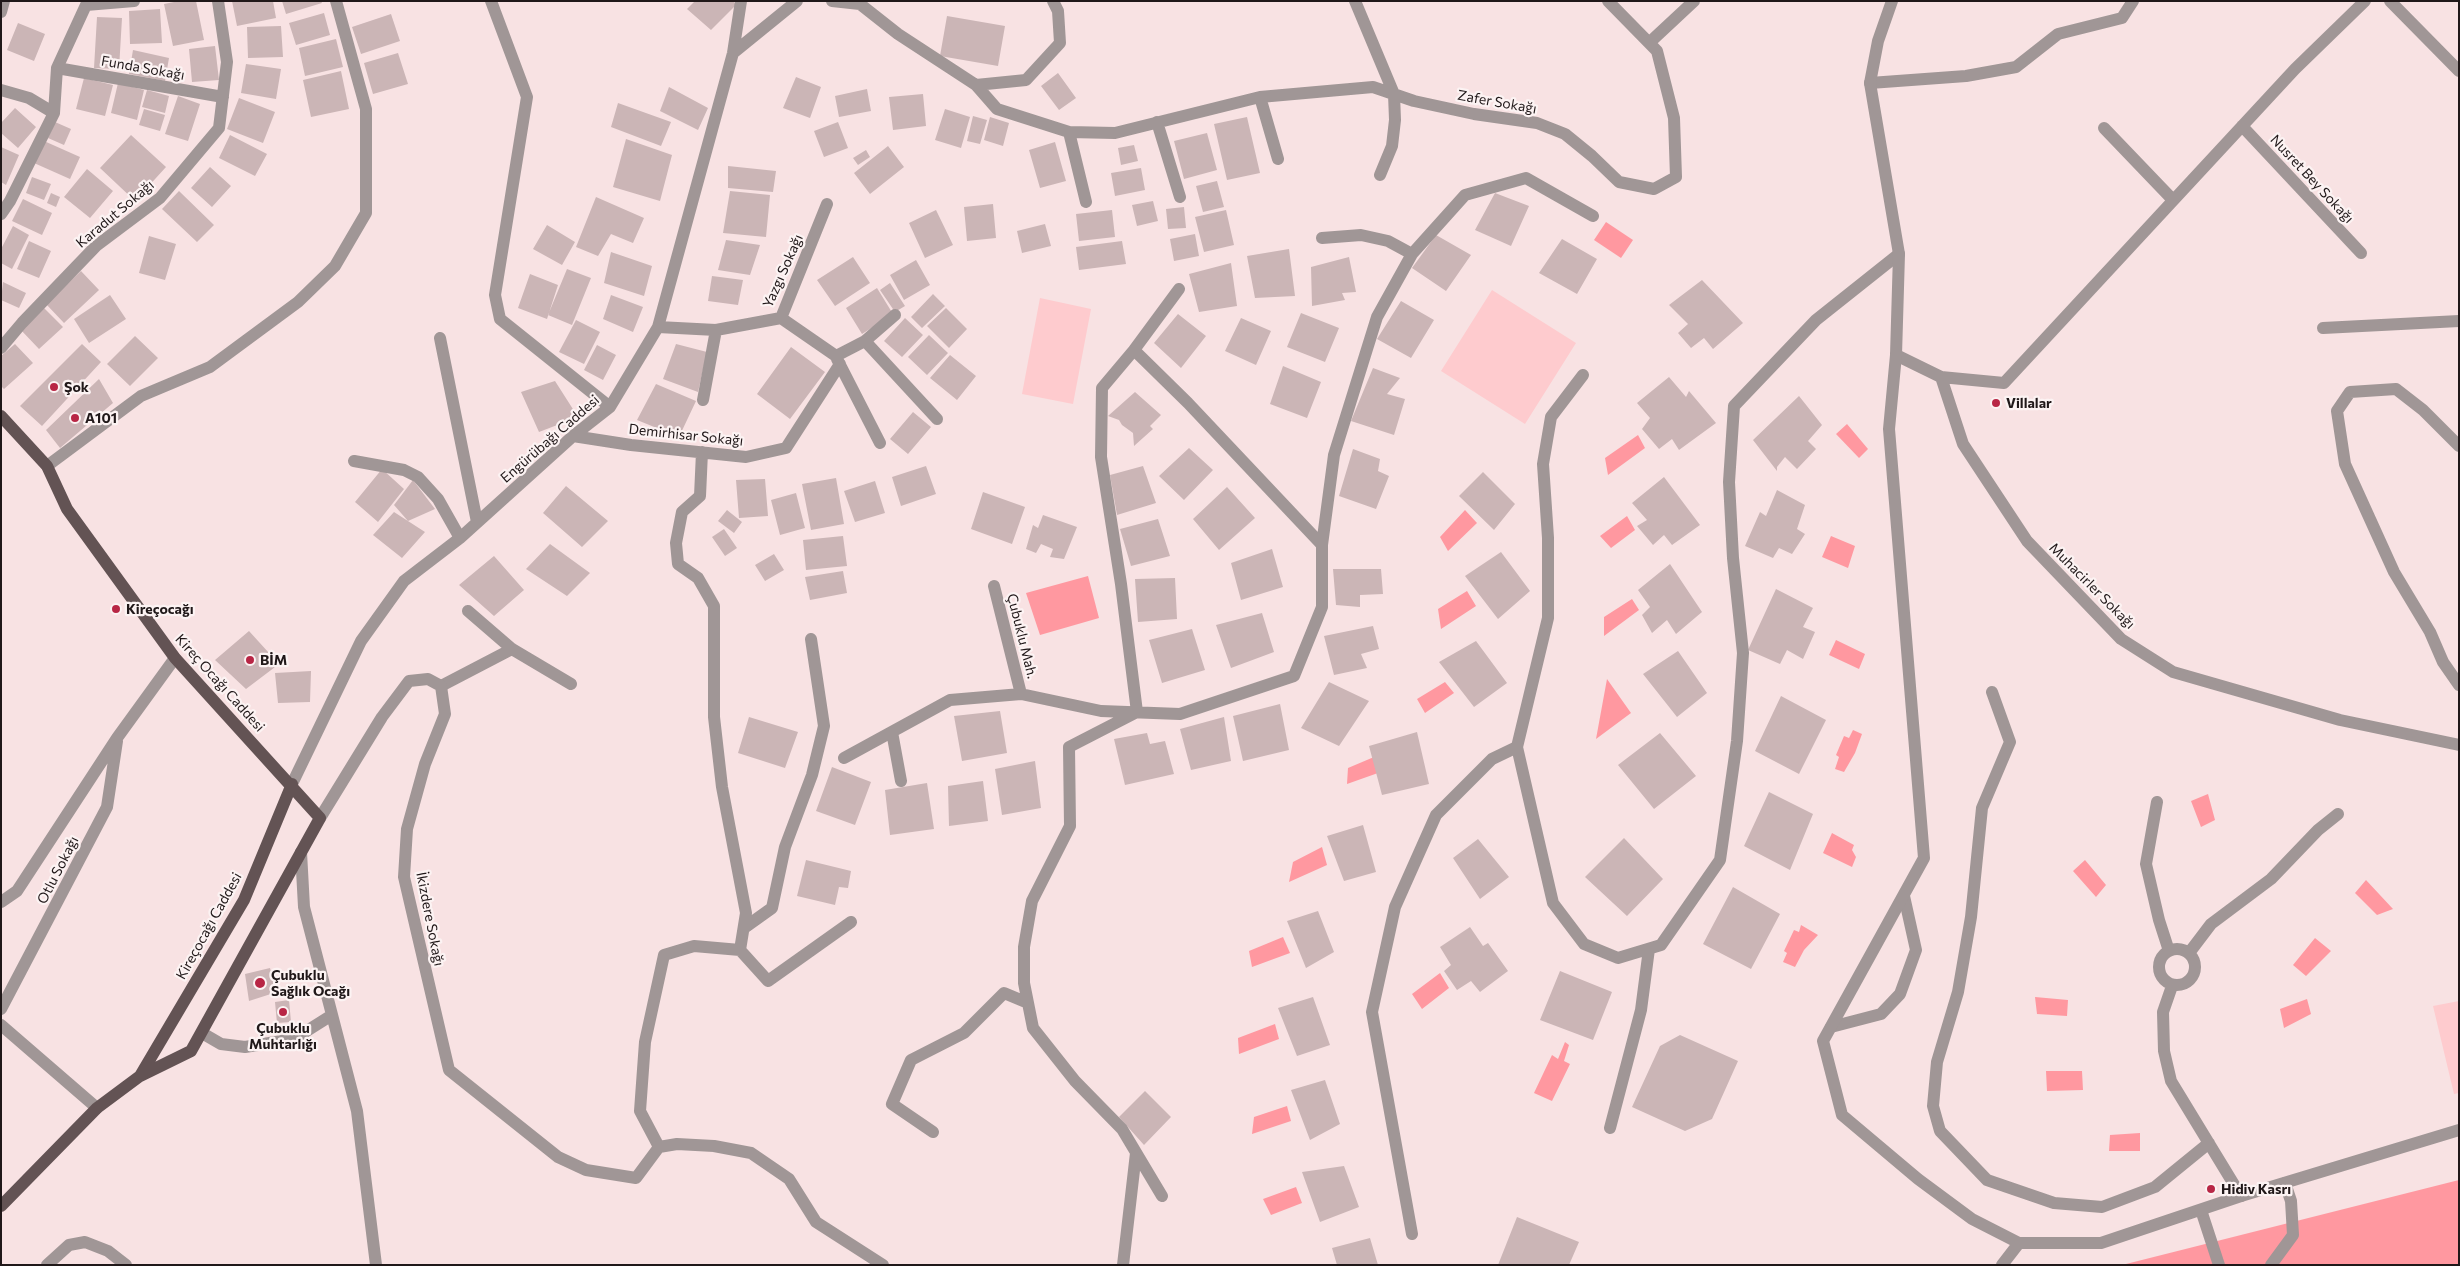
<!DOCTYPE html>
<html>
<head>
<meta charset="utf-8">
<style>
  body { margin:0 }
  #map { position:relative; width:2460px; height:1266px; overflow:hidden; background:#f8e2e3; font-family:Commissioner,sans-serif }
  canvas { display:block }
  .frame { position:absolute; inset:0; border:2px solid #201819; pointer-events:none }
</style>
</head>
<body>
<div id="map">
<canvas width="2460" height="1266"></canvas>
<div class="frame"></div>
</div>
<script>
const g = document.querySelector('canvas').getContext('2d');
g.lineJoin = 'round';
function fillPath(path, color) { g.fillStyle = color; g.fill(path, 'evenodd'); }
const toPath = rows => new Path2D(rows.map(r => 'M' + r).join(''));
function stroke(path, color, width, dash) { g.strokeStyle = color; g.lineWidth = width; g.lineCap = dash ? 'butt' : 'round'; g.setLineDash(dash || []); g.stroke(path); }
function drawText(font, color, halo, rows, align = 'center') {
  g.font = font + ' Commissioner,sans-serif'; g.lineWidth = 4.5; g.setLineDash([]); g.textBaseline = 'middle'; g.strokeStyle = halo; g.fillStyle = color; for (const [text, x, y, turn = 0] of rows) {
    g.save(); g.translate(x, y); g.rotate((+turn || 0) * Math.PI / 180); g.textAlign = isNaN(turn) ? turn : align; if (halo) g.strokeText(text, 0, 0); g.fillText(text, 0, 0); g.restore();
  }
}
fillPath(toPath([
  [1492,290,1576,343,1525,424,1441,371],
  [1040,298,1091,309,1073,404,1022,394],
  [2459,1001,2459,1093,2454,1094,2433,1006]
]), '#fecbce');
fillPath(toPath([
  [1606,222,1633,240,1621,258,1594,240],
  [1847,424,1868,449,1859,458,1836,434],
  [1638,435,1645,448,1608,475,1605,458],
  [1465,510,1477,523,1448,551,1440,537],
  [1627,516,1635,530,1611,548,1600,536],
  [1831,536,1855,546,1848,568,1822,557],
  [1088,576,1099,618,1040,635,1026,593],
  [1467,591,1476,606,1441,629,1438,609],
  [1632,599,1639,610,1604,636,1604,617],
  [1836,640,1865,654,1859,669,1829,655],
  [1607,679,1631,713,1596,739],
  [1445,682,1454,693,1425,713,1417,699],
  [1853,730,1862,734,1855,753,1844,772,1835,769,1839,757,1836,755,1844,736,1849,738],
  [1374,757,1378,773,1347,784,1348,768],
  [2208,794,2215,820,2201,827,2191,801],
  [1832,833,1854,845,1852,850,1856,857,1852,867,1823,853],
  [1322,847,1327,865,1289,882,1293,862],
  [2085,860,2106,885,2096,897,2073,871],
  [2366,880,2393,909,2377,915,2355,893],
  [1801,925,1818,935,1804,950,1795,967,1783,962,1787,953,1784,951,1794,930,1799,932],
  [1283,937,1290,953,1252,967,1249,951],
  [2315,938,2331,951,2306,976,2293,965],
  [1440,973,1449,988,1422,1009,1412,994],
  [2035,997,2068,1000,2067,1016,2037,1014],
  [2307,999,2311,1014,2284,1028,2280,1009],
  [1275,1024,1279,1039,1239,1054,1238,1038],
  [1565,1042,1569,1045,1564,1061,1570,1064,1552,1101,1534,1093,1552,1055,1558,1059],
  [2046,1071,2082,1071,2083,1090,2047,1091],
  [1287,1106,1291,1121,1252,1134,1254,1117],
  [2140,1133,2140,1151,2109,1151,2110,1135],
  [2459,1180,2459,1265,2122,1265],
  [1296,1187,1302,1203,1271,1215,1263,1199]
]), '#ff98a0');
fillPath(toPath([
  [179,1,196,1,204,40,173,46,164,4],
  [232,1,273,1,276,18,237,26],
  [282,1,321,1,322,3,286,14],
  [695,1,733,1,736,5,711,30,687,9],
  [160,9,162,43,130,44,129,11],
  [324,13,330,35,296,45,289,23],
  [391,14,400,41,361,54,352,27],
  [947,16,1005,26,998,66,940,56],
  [97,17,122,18,119,69,94,68],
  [18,23,45,34,34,61,7,50],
  [281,26,283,57,248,58,247,27],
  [336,39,343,67,305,76,299,48],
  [215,46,219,80,192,82,189,49],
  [133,50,169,58,165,81,129,74],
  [398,53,408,84,373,94,364,63],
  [246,64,281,69,276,99,241,93],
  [341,71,349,109,311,117,303,80],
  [1058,73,1076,98,1059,110,1041,86],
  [796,77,821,87,810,118,783,108],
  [84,78,113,85,105,116,76,109],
  [118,83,144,90,137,120,111,113],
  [669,87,708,108,698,130,660,111],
  [867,89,871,111,839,117,835,96],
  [147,90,169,96,165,113,142,107],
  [923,94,926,126,893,130,889,97],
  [178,96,200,104,188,141,165,134],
  [239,98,275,112,263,143,227,129],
  [618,103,671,122,661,146,611,127],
  [15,108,36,127,18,148,1,133,1,123],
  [144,109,165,115,160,131,139,125],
  [945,109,970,117,961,148,935,140],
  [973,116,987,120,980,144,967,141],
  [990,117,1009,123,1003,146,984,140],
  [1247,117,1260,173,1227,180,1214,124],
  [55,122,71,129,64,145,48,138],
  [838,122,848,148,824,157,814,131],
  [1207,133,1217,170,1184,179,1174,141],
  [131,135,166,167,135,201,100,168],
  [230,135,267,154,255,176,219,158],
  [626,139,672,155,660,201,613,187],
  [44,141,80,157,70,179,34,163],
  [1055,142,1066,181,1040,188,1029,150],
  [1134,145,1138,161,1121,165,1118,148],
  [888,146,904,167,870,194,854,173],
  [1,147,19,155,6,185,1,182],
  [866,150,870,157,858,165,853,158],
  [728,166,776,171,773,192,728,188],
  [210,167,231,186,212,207,191,188],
  [1141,168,1145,190,1115,196,1111,173],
  [87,169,113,191,90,218,64,197],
  [32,177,51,184,44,200,26,193],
  [1217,181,1224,207,1203,212,1196,186],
  [179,191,214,225,197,242,162,209],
  [730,191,770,195,766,237,723,233],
  [51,193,60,197,56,207,47,203],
  [1495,193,1529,206,1511,246,1475,230],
  [596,197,644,218,633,243,611,234,598,256,576,247],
  [23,199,52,213,42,235,12,221],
  [1153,201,1158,221,1137,226,1132,205],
  [993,204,996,238,967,241,964,207],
  [1184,207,1186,228,1168,229,1166,209],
  [936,210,953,245,925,258,909,223],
  [1112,210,1115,237,1079,241,1076,214],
  [1226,210,1234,245,1204,252,1195,217],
  [1045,224,1051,246,1022,253,1017,231],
  [547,225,575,242,562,265,533,249],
  [13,226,29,235,12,269,1,263,1,249],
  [1195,234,1199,256,1174,261,1170,239],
  [1436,235,1471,255,1446,291,1412,268],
  [149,236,176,244,165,280,139,273],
  [1562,239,1597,259,1577,294,1539,273],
  [726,240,760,245,750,275,718,270],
  [29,241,51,251,39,278,17,269],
  [1122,241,1126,264,1079,270,1076,247],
  [1289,249,1295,296,1255,298,1247,256],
  [611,252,652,266,644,296,604,283],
  [853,257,870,283,835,306,817,280],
  [1349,257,1356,292,1342,293,1345,300,1312,306,1311,267],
  [916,260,930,285,904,300,890,275],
  [1231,263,1237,306,1199,312,1189,274],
  [567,269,591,278,572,325,548,315],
  [81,271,99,290,64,323,46,304],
  [530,274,558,285,547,319,518,308],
  [712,276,743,280,738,305,708,301],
  [1702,280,1743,323,1713,349,1704,338,1691,348,1678,333,1688,324,1669,305],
  [3,282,26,293,19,308,1,300],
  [890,283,905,306,895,312,880,290],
  [877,288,893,314,862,334,846,308],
  [933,294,945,306,922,328,911,317],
  [110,295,126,319,89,343,74,319],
  [611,295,643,307,633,332,603,319],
  [1401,301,1434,320,1411,358,1377,339],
  [43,307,63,327,39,349,20,329],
  [946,308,967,329,949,348,927,326],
  [1301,313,1339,328,1325,362,1287,347],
  [1178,314,1206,336,1181,368,1154,343],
  [905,318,923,335,902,357,884,341],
  [1241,318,1271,331,1256,365,1225,351],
  [576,320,600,332,584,364,559,352],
  [929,335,948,353,927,375,908,357],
  [135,336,158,358,130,386,107,364],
  [15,344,33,363,4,389,1,386,1,356],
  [82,344,101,362,42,426,20,406],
  [676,344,707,352,698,392,663,379],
  [597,345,616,355,603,380,584,370],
  [791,347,825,372,790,419,757,394],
  [950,355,976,376,957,400,930,378],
  [1283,366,1321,382,1307,418,1270,404],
  [1373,368,1400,378,1387,394,1405,399,1394,435,1351,421],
  [1669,377,1686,397,1689,391,1716,423,1679,450,1672,439,1659,449,1642,429,1650,418,1637,403],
  [99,379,113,403,60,448,46,430],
  [555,381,578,417,539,432,521,392],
  [656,384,696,401,679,437,637,420],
  [1135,392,1161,415,1150,426,1153,429,1134,446,1133,433,1122,425,1119,420,1108,416],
  [1799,396,1822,425,1808,441,1816,449,1797,469,1785,457,1777,467,1777,471,1753,440],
  [913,412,931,427,908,454,890,439],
  [1189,448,1213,470,1184,500,1159,476],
  [1353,449,1380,459,1378,471,1389,476,1376,509,1339,496],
  [926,466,936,494,901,506,892,477],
  [1143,466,1156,503,1117,515,1110,475],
  [382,469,404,489,378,522,355,502],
  [1483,472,1515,504,1494,530,1459,496],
  [1664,477,1700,525,1672,545,1664,535,1653,545,1637,526,1647,520,1632,503],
  [836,478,844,524,811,530,802,484],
  [765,479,768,516,739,518,736,480],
  [413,480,435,509,408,521,394,505],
  [875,481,885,513,855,522,844,491],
  [566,486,608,521,582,547,543,513],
  [1227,487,1255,518,1219,550,1193,519],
  [1777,490,1805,505,1797,529,1805,534,1792,554,1779,548,1773,558,1745,546,1760,512,1766,516],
  [983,492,1025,507,1012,544,971,529],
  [796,493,805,528,780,535,771,500],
  [727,510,742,522,734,533,718,521],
  [394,512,425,532,402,558,373,535],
  [1043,515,1077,527,1064,559,1050,557,1053,549,1041,544,1036,553,1026,549,1033,525,1038,528],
  [1158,519,1170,556,1131,566,1120,529],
  [724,529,737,548,725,556,712,537],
  [843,536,847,566,806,570,803,540],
  [550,544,590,573,567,596,526,569],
  [1272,549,1283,587,1241,600,1231,563],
  [1501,552,1530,591,1498,619,1465,576],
  [774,554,784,570,765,581,755,565],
  [494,556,524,590,494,616,459,585],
  [1670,564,1702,612,1676,634,1667,620,1652,633,1642,615,1650,607,1638,590],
  [1333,569,1381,569,1383,594,1360,595,1360,607,1336,605],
  [843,571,847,593,810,600,805,577],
  [1175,578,1177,619,1138,622,1135,579],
  [1776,589,1813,608,1803,627,1815,632,1803,659,1787,650,1780,664,1748,650],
  [1262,613,1274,652,1231,668,1216,625],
  [1373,626,1379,649,1361,654,1367,668,1334,675,1324,636],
  [1192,629,1205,670,1162,683,1149,640],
  [249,631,279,664,246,689,215,660],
  [1476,641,1507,683,1474,707,1439,662],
  [1678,651,1707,693,1677,717,1643,674],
  [311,671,310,702,278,703,275,673],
  [1329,682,1369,701,1339,746,1301,728],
  [1781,696,1826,720,1799,774,1755,751],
  [1280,704,1289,750,1243,761,1233,716],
  [1000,711,1007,753,962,761,954,716],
  [749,717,798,732,785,768,738,753],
  [1224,717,1231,761,1191,770,1180,729],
  [1417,732,1429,784,1382,795,1369,746],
  [1147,733,1150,744,1165,741,1174,774,1125,785,1114,739],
  [1660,733,1696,776,1654,809,1618,765],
  [1035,761,1041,808,1002,815,995,769],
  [832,767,871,782,855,825,816,811],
  [983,781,988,821,949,826,948,786],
  [927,783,934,829,890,835,885,790],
  [1769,792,1813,814,1790,870,1744,846],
  [1363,825,1376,872,1344,881,1327,836],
  [1624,838,1663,879,1627,916,1585,877],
  [1478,839,1509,877,1480,899,1453,858],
  [806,860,851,871,848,888,839,887,835,905,797,896],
  [1733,887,1780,914,1751,969,1703,944],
  [1318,911,1334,952,1306,968,1287,921],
  [1470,927,1483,946,1488,943,1508,971,1480,992,1471,981,1457,990,1444,971,1451,965,1440,947],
  [270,968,277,992,249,1001,245,974],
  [1560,971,1612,992,1593,1040,1540,1020],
  [1313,997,1330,1045,1297,1056,1278,1008],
  [289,1000,291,1022,277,1023,275,1002],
  [1680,1035,1738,1061,1712,1119,1685,1131,1632,1107,1660,1046],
  [1325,1080,1340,1124,1310,1140,1291,1090],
  [1145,1091,1171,1117,1144,1145,1119,1117],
  [1344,1166,1359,1207,1320,1222,1302,1172],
  [1517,1217,1579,1242,1569,1265,1498,1265],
  [1370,1238,1378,1265,1337,1265,1332,1248]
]), '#cbb5b6');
stroke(toPath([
  [491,1,527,97,495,295,500,319,610,407],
  [832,1,860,4,898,34,976,85,1026,80,1060,43,1058,11,1053,1],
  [1355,1,1394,94,1395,120,1392,146,1380,175],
  [2390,1,2459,71],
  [1,12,4,1],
  [1649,43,1694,1],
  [733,53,797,1],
  [57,68,223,97],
  [1870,83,1966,76,2016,67,2058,34,2122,18,2133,1],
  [976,85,997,109,1069,132,1115,133,1260,97,1373,87,1414,101,1474,114,1537,123,1565,134,1592,156,1619,182,1654,189,1676,177,1674,118,1657,51,1608,1],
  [1,90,29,98,54,113],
  [1260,97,1278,159],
  [1157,122,1180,197],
  [2242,126,2361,253],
  [2104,128,2173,200],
  [1069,132,1086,202],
  [1,214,10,201,54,113,57,68,86,5,134,1],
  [1322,238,1361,235,1388,241,1412,254],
  [1179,289,1134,350,1188,403,1322,545],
  [781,318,836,356,865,341,895,315],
  [658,327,716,330,781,318,827,204],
  [2323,328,2459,321],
  [440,338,477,522],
  [865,341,937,419],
  [1,348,22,323,96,246,160,198,219,128,227,62,218,1],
  [1134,350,1102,388,1101,457,1121,584,1137,712,1069,747,1070,826,1032,901,1024,947,1024,983,1033,1028,1075,1081,1122,1129,1162,1196],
  [1896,355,1941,377,2004,383,2295,69,2365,1],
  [837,359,880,443],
  [1583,375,1551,417,1543,464,1548,538,1548,618,1517,747,1553,903,1584,944,1618,958,1661,945,1720,860,1737,741,1743,653,1733,558,1729,482,1734,406,1816,320,1899,254],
  [1941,377,1963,444,2027,541,2121,639,2173,672,2340,720,2459,745],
  [703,400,716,330],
  [573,436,631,445,746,457,786,448,840,364],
  [2459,446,2423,410,2396,389,2350,392,2337,411,2345,464,2394,572,2430,632,2443,662,2459,685],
  [354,461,404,470,418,477,438,499,460,538],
  [47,466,141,396,210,367,298,302,335,266,366,213,366,109,336,1],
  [994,586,1021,694],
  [468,611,512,649,571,684],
  [441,686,512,649],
  [1992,692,2010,742,1982,808,1971,917,1958,992,1937,1062,1933,1106,1940,1131,1987,1180,2054,1203,2102,1207,2155,1187,2209,1143],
  [892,732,901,781],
  [844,758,950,700,1021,694,1101,711,1180,714,1294,676,1322,607,1322,545,1334,455,1377,317,1412,254,1465,195,1526,178,1593,216],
  [292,784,361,641,404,581,460,538,573,436,610,407,658,327,733,53,741,1],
  [2157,802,2146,864,2159,920,2169,951],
  [301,852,304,907,357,1111,376,1265],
  [1,902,17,891,117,738,175,658],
  [744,928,772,908,785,847,812,775,824,726,811,639],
  '2159 967a18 18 0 1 1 36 0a18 18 0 1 1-36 0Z',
  [740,950,768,981,851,922],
  [2189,953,2211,924,2271,879,2318,830,2338,814],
  [2172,986,2163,1012,2164,1051,2171,1081,2241,1196],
  [1,1009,107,807,117,741],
  [1,1025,97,1108],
  [1831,1027,1881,1014,1900,994,1916,950,1904,896],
  [202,1033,221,1044,245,1047,294,1039,332,1015],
  [1610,1128,1641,1010,1649,949],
  [933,1132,892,1104,911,1060,964,1033,1004,993,1028,1003],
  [659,1147,640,1111,645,1042,664,955,694,946,740,950,746,913,722,787,714,717,714,606,698,578,678,564,676,543,682,512,700,496,702,452],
  [2201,1210,2219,1265],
  [1412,1234,1372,1012,1395,907,1436,815,1492,759,1517,747],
  [47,1265,69,1245,85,1242,108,1251,126,1265],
  [1123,1265,1136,1153],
  [2271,1265,2293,1235,2291,1201,2285,1183]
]), '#a09696', 12);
stroke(toPath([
  [1892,1,1878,41,1870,83,1899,254,1896,355,1889,429,1924,858,1823,1041,1842,1115,1918,1179,1972,1219,2019,1243,2101,1243,2241,1196,2459,1130],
  [320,818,382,717,409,681,428,679,441,686,445,714,425,764,407,829,404,877,449,1070,558,1157,586,1170,636,1178,659,1147,677,1144,714,1146,751,1153,789,1179,816,1222,883,1265],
  [2002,1265,2019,1243]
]), '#a09696', 12);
stroke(toPath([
  [1,416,47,466,67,509,175,658,320,818,191,1051,140,1076,97,1108,1,1206],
  [140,1076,244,900,292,784]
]), '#635354', 12);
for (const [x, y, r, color] of [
  [54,387,5,"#b82645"],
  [1996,403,5,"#b82645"],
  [75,418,5,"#b82645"],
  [116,609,5,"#b82645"],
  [250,660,5,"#b82645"],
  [260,983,6,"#b82645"],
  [283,1012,5,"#b82645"],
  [2211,1189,5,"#b82645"]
]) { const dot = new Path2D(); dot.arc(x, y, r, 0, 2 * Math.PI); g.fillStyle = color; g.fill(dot); stroke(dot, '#fcf3f3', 2); }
drawText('14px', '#201819', '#fcf3f3', [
  ["Funda Sokağı",143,68,10],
  ["Zafer Sokağı",1497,102,10],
  ["Nusret Bey Sokağı",2312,179,47],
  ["Karadut Sokağı",115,214,-40],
  ["Yazgı Sokağı",783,271,-66],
  ["Demirhisar Sokağı",686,435,6],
  ["Engürübağı Caddesi",550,439,-41],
  ["Muhacirler Sokağı",2092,586,45],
  ["Çubuklu Mah.",1022,636,76],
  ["Kireç Ocağı Caddesi",220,683,48],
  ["Otlu Sokağı",58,870,-63],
  ["İkizdere Sokağı",430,919,79],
  ["Kireçocağı Caddesi",209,926,-61]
]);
drawText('bold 14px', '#201819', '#fcf3f3', [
  ["Şok",64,387],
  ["Villalar",2006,403],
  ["A101",85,418],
  ["Kireçocağı",126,609],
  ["BİM",260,660],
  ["Çubuklu",271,975],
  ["Sağlık Ocağı",271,991],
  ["Çubuklu",283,1028,"center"],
  ["Muhtarlığı",283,1044,"center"],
  ["Hidiv Kasrı",2221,1189]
], 'left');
</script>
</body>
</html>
